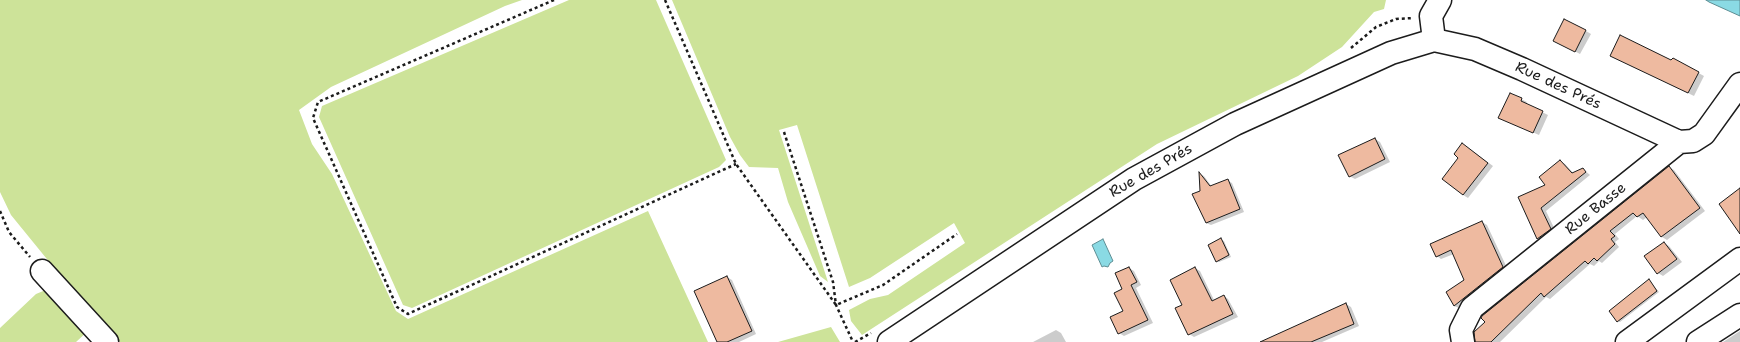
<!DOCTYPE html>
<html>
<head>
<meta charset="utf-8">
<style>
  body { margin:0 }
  canvas { display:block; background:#fff }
</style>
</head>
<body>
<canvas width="1740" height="342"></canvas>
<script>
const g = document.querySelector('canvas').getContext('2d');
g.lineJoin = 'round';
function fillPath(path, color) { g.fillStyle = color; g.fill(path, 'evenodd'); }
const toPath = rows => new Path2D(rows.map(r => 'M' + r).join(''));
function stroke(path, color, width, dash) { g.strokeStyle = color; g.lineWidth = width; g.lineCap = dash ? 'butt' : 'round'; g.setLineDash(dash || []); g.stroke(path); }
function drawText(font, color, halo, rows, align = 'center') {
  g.font = font + ' "Shantell Sans",sans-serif'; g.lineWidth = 3; g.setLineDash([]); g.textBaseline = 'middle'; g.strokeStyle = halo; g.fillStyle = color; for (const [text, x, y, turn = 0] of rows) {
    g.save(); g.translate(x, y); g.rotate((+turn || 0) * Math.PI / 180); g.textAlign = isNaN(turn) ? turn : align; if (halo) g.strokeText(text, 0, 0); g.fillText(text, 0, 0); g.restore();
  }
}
fillPath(toPath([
  [0,0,522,0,505,6,331,87,299,110,312,144,332,174,396,311,408,319,648,211,708,342,120,342,55,269,11,215,0,192],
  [569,0,656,0,726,160,719,167,412,308,403,305,319,117,322,106],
  [672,0,1386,0,1384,9,1374,12,1342,47,1298,76,1157,144,862,335,851,321,849,310,870,299,888,295,965,243,954,223,870,278,849,287,797,125,779,130,828,282,820,276,788,202,778,168,749,167,740,155,730,137],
  [48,289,88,331,76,342,0,342,0,328,36,294],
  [831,327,840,342,778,342]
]), '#cde399');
const water = toPath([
  [1706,0,1740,0,1740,16,1709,2,1706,0],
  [1103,239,1113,261,1110,263,1108,267,1104,266,1102,267,1092,245,1103,239]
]);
fillPath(water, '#8adae4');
stroke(water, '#5e8e94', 1);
fillPath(toPath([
  [1586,31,1591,34,1580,54,1559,43],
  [1611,56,1672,62,1673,59,1704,76,1694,96],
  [1521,99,1527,102,1526,104,1548,115,1539,135,1505,120],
  [1375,139,1380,142,1390,162,1355,179,1349,176],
  [1463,144,1493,166,1468,198,1463,195,1459,158],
  [1560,161,1565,164,1574,174,1583,169,1590,175,1546,211,1556,232,1543,242,1538,239,1519,198,1547,186],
  [1669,167,1674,170,1705,211,1667,240,1662,237,1647,217,1643,220,1637,216,1615,234,1619,239,1615,242,1619,247,1602,263,1599,261,1594,266,1590,264,1550,299,1546,297,1500,342,1479,342],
  [1200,174,1204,176,1212,187,1227,180,1232,183,1244,212,1211,225,1206,223],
  [1482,222,1487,225,1508,270,1459,308,1454,306,1466,280,1454,254,1441,259,1437,256],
  [1221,240,1224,241,1231,257,1219,262,1217,261],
  [1664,243,1669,246,1682,262,1663,276,1658,273],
  [1129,268,1134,271,1141,285,1136,288,1153,323,1124,336,1119,333,1125,312,1124,290],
  [1195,268,1200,271,1214,300,1224,296,1228,299,1238,317,1194,337,1189,334,1183,305],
  [727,277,732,280,756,334,739,342,718,342],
  [1649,281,1659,292,1620,322,1618,321],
  [1346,304,1351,307,1359,326,1322,342,1264,342],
  [1056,330,1061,333,1066,342,1033,342],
  [1740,331,1740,342,1723,342]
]), '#0003');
const building = toPath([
  [1564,19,1586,30,1575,52,1553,41,1564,19],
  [1620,35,1671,60,1673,58,1699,72,1688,93,1610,56,1620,35],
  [1510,93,1522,98,1521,101,1543,111,1533,133,1498,118,1510,93],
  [1375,138,1385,159,1349,177,1338,155,1375,138],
  [1462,143,1488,163,1463,195,1442,179,1458,158,1454,154,1462,143],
  [1560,160,1572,173,1583,168,1586,172,1541,208,1551,229,1537,239,1518,197,1545,185,1539,177,1560,160],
  [1669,166,1700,208,1661,237,1643,213,1637,217,1633,213,1610,231,1615,236,1611,239,1615,244,1597,261,1594,258,1588,264,1585,261,1544,297,1541,293,1491,342,1475,342,1474,332,1485,322,1481,318,1482,316,1669,166],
  [1199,172,1210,186,1228,179,1240,209,1206,223,1192,194,1200,191,1199,172],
  [1740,188,1740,234,1719,204,1740,188],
  [1482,221,1503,267,1454,306,1446,292,1464,280,1451,250,1436,257,1430,244,1482,221],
  [1221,238,1229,255,1216,262,1208,245,1221,238],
  [1664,242,1677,259,1657,274,1644,256,1664,242],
  [1129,267,1137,282,1131,285,1148,320,1118,334,1110,317,1123,311,1114,293,1122,289,1115,273,1129,267],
  [1195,267,1212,301,1224,295,1233,314,1188,335,1175,308,1182,305,1170,280,1195,267],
  [727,276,752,331,727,342,717,342,694,291,727,276],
  [1649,279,1657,291,1617,322,1609,311,1649,279],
  [1346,303,1354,324,1311,342,1260,342,1346,303]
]);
fillPath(building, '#eebaa0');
stroke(building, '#1c1c1c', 1);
const minor = toPath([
  [1434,40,1431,16,1440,0],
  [42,271,107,342],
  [889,342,1134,179,1235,124,1391,53,1434,40,1475,49,1522,69,1679,142],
  [1463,342,1461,330,1472,308,1679,142,1693,141,1704,134,1740,84],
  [1698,342,1740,315]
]);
const major = toPath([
  [1627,342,1740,259]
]);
stroke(minor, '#1c1c1c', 25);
stroke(major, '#1c1c1c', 25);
stroke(toPath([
  [554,0,318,102,313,118,397,307,408,314,736,164],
  [665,0,736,164,836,305,883,285,957,234],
  [1351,48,1376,27,1396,19,1413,18],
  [784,132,833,282,836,305,853,342],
  [0,211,9,232,30,257],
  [855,342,871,333]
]), '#1c1c1c', 2.5, [3, 3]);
stroke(minor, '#fff', 22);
stroke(major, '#fff', 22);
drawText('15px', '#1c1c1c', '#fff', [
  ["Rue des Prés",1558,86,25],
  ["Rue des Prés",1151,171,-30],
  ["Rue Basse",1596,209,-39]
]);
</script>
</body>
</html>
